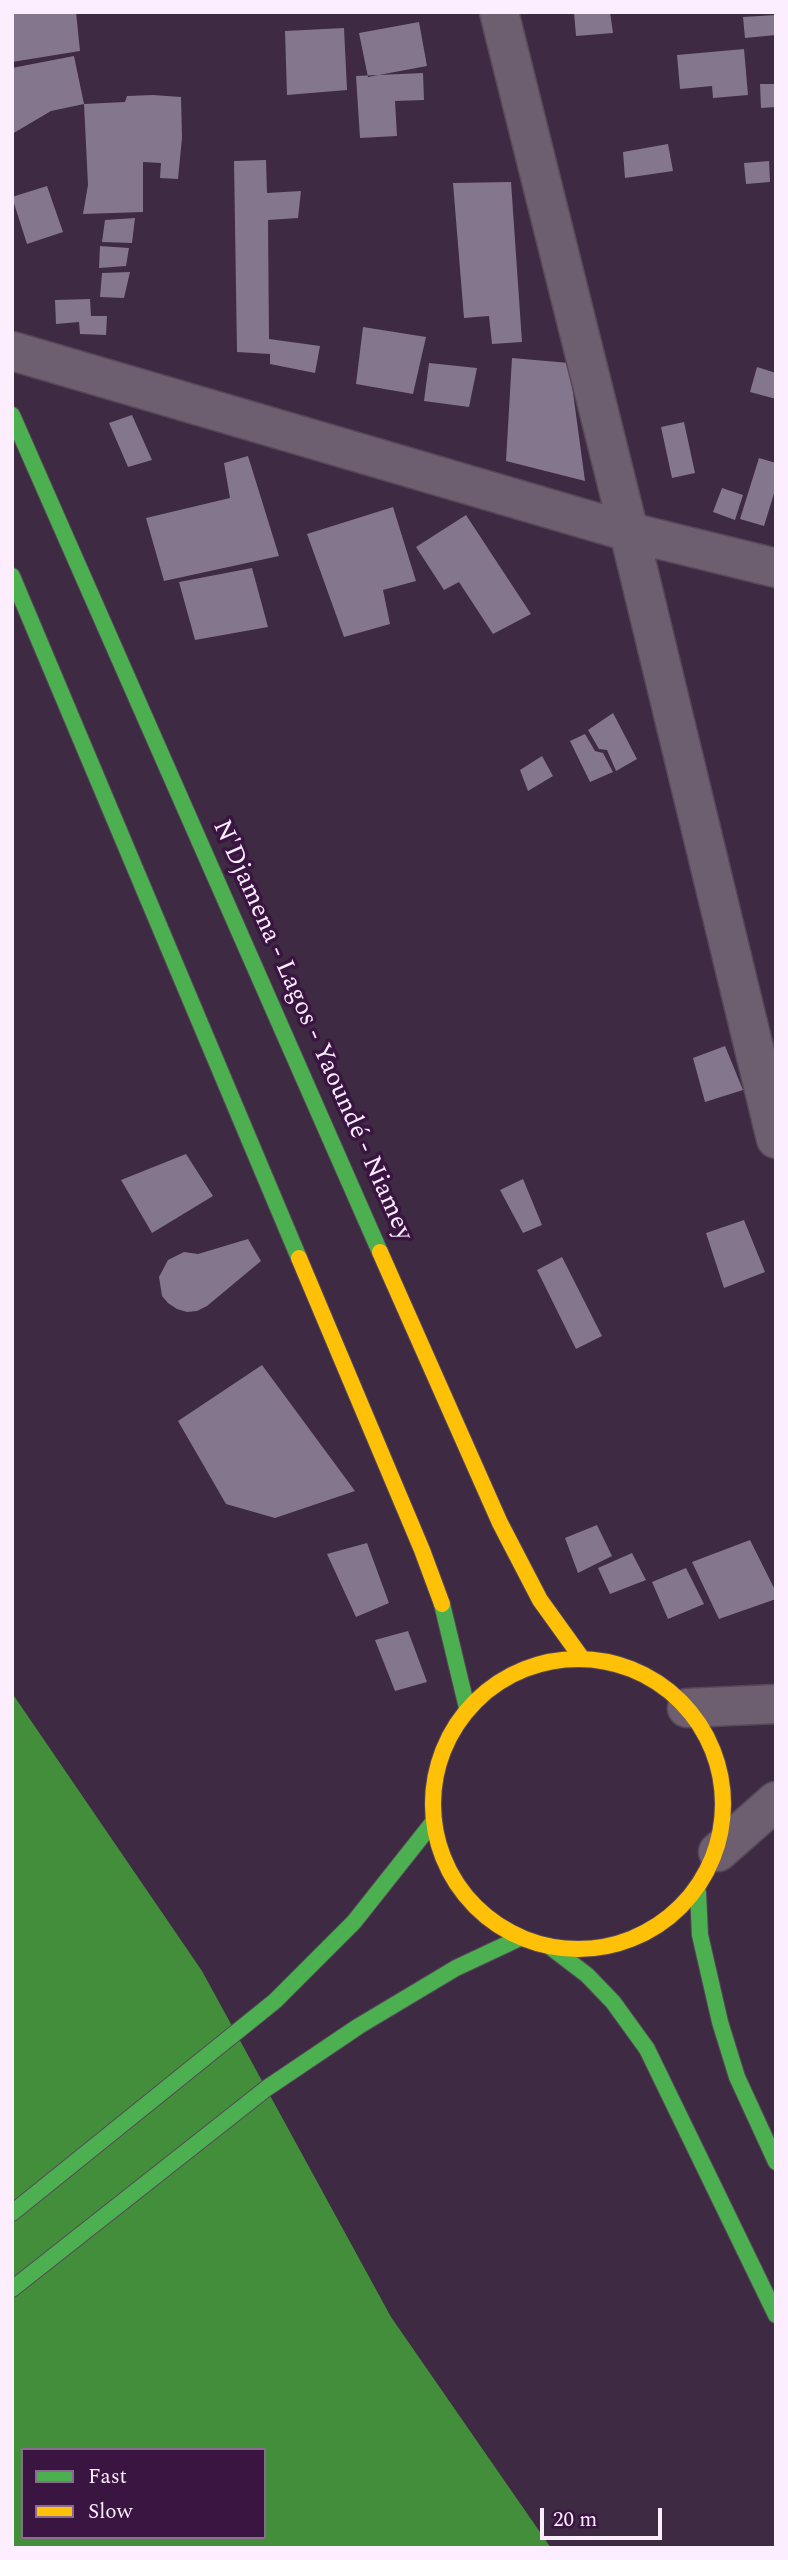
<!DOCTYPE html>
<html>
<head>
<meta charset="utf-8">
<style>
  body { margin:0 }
  #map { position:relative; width:788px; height:2560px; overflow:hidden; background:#3e2a42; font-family:Spectral,serif }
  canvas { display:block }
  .frame { position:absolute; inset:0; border:14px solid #fceefe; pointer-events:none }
  .legend { position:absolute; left:21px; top:2448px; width:245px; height:91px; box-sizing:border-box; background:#3a1541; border:2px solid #886c8d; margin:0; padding:9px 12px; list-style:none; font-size:21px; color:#fceefe }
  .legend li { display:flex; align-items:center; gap:14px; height:35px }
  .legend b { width:35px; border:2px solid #886c8d }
  .scale { position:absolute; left:540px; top:2508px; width:122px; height:32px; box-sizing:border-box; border:4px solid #fceefe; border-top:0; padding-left:9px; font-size:21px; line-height:24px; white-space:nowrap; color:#fceefe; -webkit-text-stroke:5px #3a1541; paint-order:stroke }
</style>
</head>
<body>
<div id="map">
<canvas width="788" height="2560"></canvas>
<div class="frame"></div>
<ul class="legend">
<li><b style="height:9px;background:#4caf50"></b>Fast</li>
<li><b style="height:9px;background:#ffc107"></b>Slow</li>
</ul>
<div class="scale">20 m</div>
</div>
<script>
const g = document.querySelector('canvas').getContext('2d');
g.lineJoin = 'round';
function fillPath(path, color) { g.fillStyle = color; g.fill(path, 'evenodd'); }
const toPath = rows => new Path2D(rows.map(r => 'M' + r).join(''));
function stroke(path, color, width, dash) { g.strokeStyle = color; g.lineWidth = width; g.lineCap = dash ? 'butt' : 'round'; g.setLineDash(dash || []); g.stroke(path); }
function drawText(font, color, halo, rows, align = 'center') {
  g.font = font + ' Spectral,serif'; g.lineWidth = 7; g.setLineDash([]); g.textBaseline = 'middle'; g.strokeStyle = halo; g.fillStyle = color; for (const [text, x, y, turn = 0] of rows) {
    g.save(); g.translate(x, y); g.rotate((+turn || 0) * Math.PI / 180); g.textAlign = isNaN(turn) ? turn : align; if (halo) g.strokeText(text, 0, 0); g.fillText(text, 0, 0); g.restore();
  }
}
fillPath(toPath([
  [12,1693,202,1971,391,2317,551,2548,12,2548],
  [23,2450,264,2450,264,2537,23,2537]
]), '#438e3b');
fillPath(toPath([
  [12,12,76,12,80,51,12,62],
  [574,12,610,12,613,33,576,36],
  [776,15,776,35,745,38,743,17],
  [419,22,427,66,368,77,359,33],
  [344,28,347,90,287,95,285,31],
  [744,49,748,95,713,98,712,86,680,89,677,55],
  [74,56,84,104,51,111,12,134,12,68],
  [423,73,424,100,395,101,397,136,360,138,356,76],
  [760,84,776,84,776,107,761,108],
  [153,95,181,97,182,138,178,179,160,178,161,163,143,162,143,212,83,214,88,185,84,104,125,102,127,96],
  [668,144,673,171,625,178,623,152],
  [266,160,267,193,301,191,298,218,268,220,269,339,320,346,315,373,270,364,270,354,237,352,234,161],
  [769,161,770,182,746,184,744,163],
  [511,182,522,342,492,344,489,316,464,318,453,183],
  [47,186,63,232,27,244,12,197],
  [135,218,132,243,102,242,105,220],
  [100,246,129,248,126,266,99,268],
  [130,272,124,298,100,297,102,273],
  [90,299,91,316,107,316,106,335,80,334,79,322,56,324,55,300],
  [363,327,426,337,413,394,356,384],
  [512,358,569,363,585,481,506,461],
  [429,363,477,368,469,407,424,401],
  [757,367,776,373,776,399,750,392],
  [132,415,152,460,128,467,109,423],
  [684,422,695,473,672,478,661,427],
  [248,456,279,556,164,581,146,518,230,498,224,463],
  [759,458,776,463,776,487,764,526,740,519],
  [722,488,743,495,735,520,713,512],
  [393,507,416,581,383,590,390,624,344,637,307,534],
  [466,515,531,614,493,634,459,582,444,590,416,547],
  [252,568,268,627,195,640,179,582],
  [613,713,637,759,616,771,607,750,599,749,588,730],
  [585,734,595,751,603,753,613,772,590,782,570,741],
  [542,756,553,776,528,791,520,770],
  [725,1046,743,1090,705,1102,693,1058],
  [186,1154,213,1196,152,1233,121,1180],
  [523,1179,542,1225,523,1233,500,1190],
  [744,1220,765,1272,724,1288,706,1233],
  [248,1239,261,1261,207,1306,197,1311,187,1312,177,1309,168,1303,162,1296,159,1277,168,1260,184,1252,198,1254],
  [562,1257,602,1336,576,1349,537,1270],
  [262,1365,355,1491,275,1518,226,1504,178,1421],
  [597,1525,612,1556,578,1573,565,1538],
  [750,1540,776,1592,776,1599,719,1619,692,1562],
  [367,1543,389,1603,356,1617,327,1554],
  [632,1553,646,1580,610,1594,598,1568],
  [686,1568,704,1604,668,1619,652,1582],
  [408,1631,427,1682,395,1691,375,1640]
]), '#84768d');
const street = toPath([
  [499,12,629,532,776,1139],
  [12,351,629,532,776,568],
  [687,1708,776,1704],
  [718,1852,776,1801]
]);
const fast = toPath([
  [12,415,380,1252],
  [12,576,299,1258],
  [442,1604,467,1708],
  [698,1893,700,1935,720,2022,737,2077,776,2162],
  [549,1946,587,1975,613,2002,647,2049,776,2315],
  [12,2213,275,2001,354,1922,434,1821],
  [12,2289,267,2088,359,2026,456,1968,520,1938]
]);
const slow = toPath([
  [380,1252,500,1523,540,1600,581,1657],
  [299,1258,422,1550,442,1604],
  '433 1804a145 145 0 1 1 290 0a145 145 0 1 1-290 0Z'
]);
stroke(street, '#57475a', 41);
stroke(fast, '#57475a', 18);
stroke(slow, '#57475a', 18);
stroke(street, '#6e5f70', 38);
stroke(fast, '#4caf50', 16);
stroke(slow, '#ffc107', 16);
drawText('26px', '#fceefe', '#3a1541', [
  ["N'Djamena - Lagos - Yaoundé - Niamey",311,1031,66]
]);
</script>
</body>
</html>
